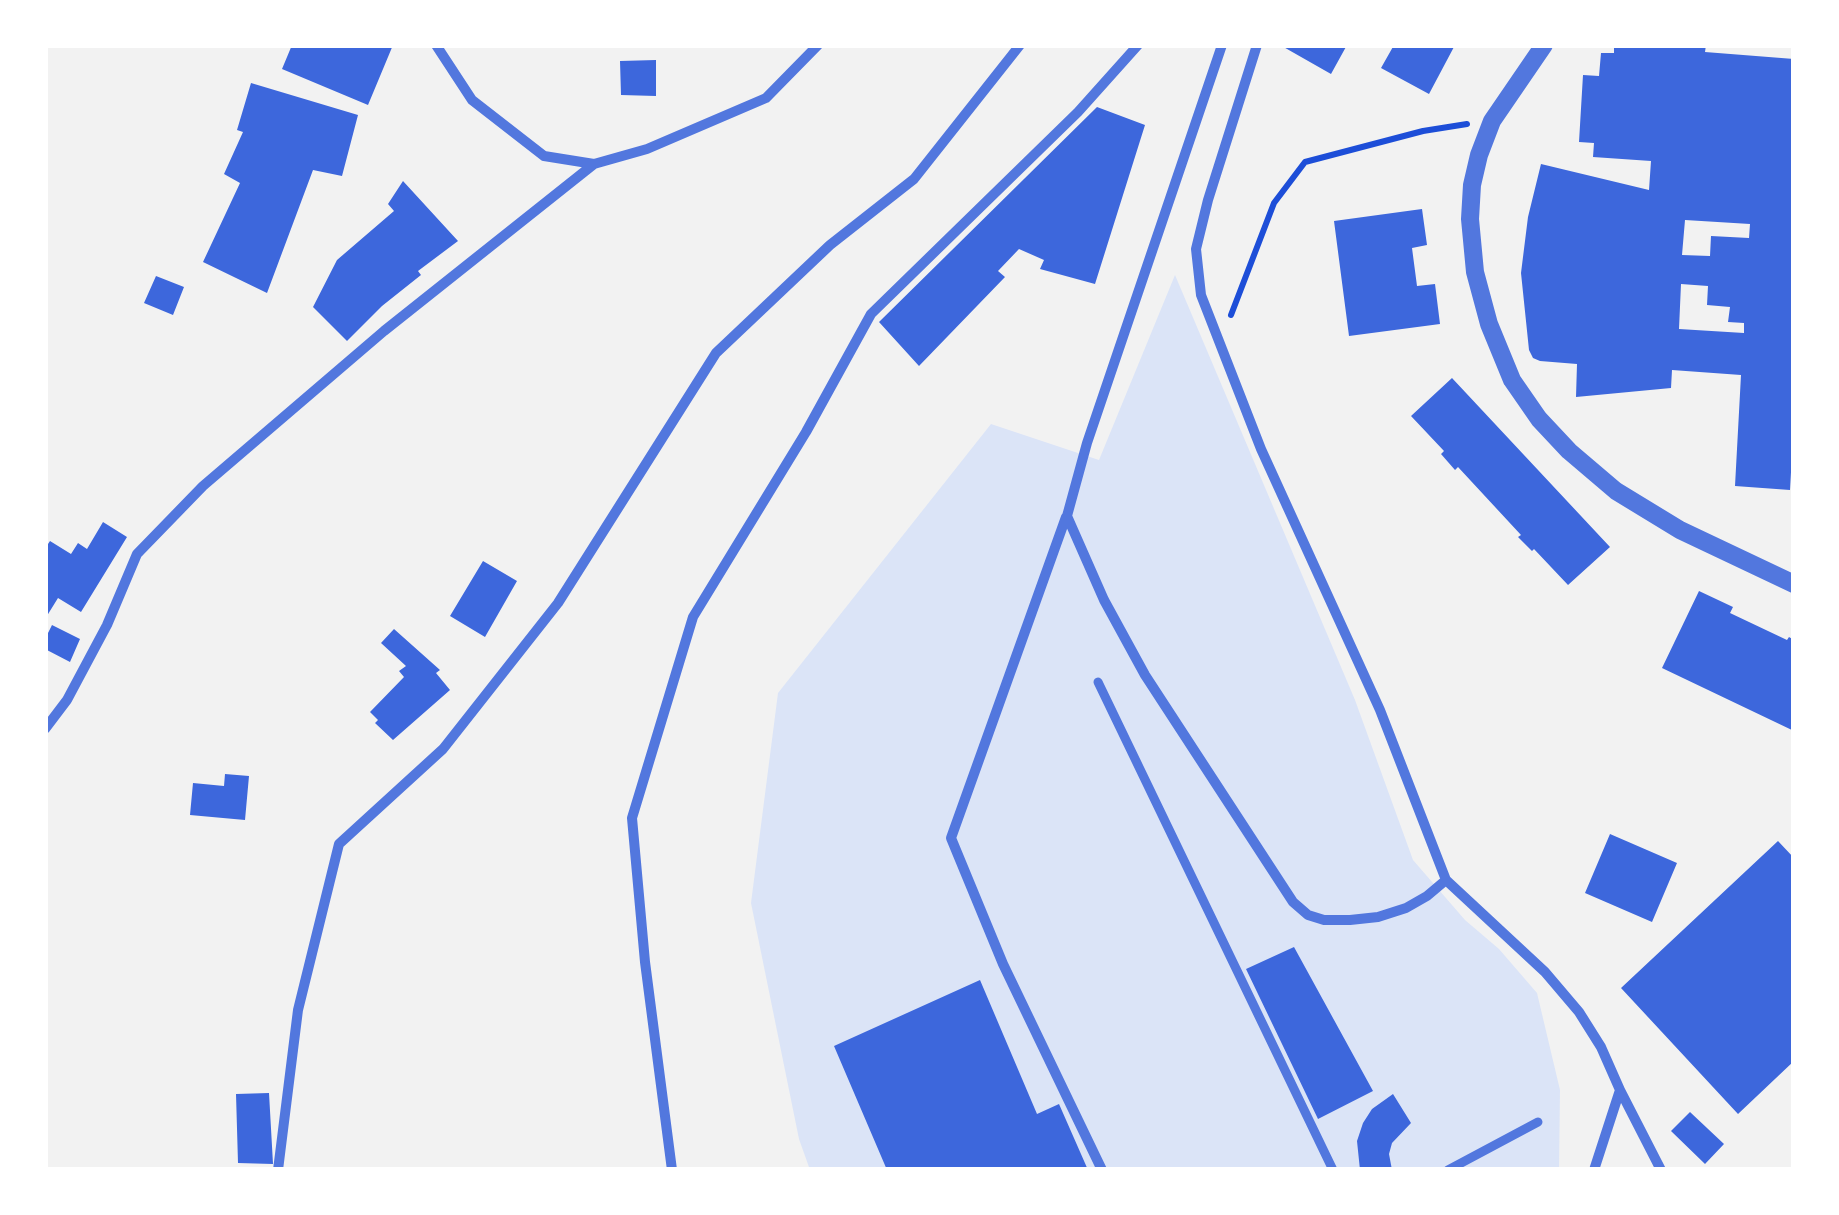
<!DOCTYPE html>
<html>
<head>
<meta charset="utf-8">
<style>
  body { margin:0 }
  #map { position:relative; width:1839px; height:1215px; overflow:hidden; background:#f2f2f2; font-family:"Alegreya Sans",sans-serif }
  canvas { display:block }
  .frame { position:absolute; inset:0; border:48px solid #fff; pointer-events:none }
</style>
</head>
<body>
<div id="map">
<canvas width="1839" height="1215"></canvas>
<div class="frame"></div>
</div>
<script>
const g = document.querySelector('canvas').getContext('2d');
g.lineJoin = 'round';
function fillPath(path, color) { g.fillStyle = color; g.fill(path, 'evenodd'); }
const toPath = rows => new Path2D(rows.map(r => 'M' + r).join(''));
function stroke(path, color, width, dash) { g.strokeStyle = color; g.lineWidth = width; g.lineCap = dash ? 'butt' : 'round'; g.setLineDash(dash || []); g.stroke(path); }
fillPath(toPath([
  [1175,275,1355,700,1413,860,1465,920,1499,949,1537,993,1560,1090,1559,1170,810,1170,799,1139,751,903,778,693,991,424,1099,460]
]), '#dbe4f7');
fillPath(toPath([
  [292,45,393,45,368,105,282,69],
  [1280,45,1347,45,1331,74],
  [1394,45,1455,45,1429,94,1381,68],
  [1614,45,1706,45,1705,52,1794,59,1794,419,1790,490,1735,486,1741,375,1672,370,1671,388,1576,397,1577,364,1540,361,1533,358,1529,350,1521,273,1528,217,1541,164,1649,190,1651,161,1593,157,1594,143,1579,142,1583,75,1599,76,1601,53,1614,53],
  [1685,220,1750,224,1749,238,1711,236,1710,256,1682,255],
  [1681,284,1708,286,1707,305,1730,307,1728,322,1744,323,1744,333,1679,329],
  [656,60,656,96,621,95,620,61],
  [251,83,358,115,342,176,313,170,267,293,203,262,240,183,224,174,243,132,237,130],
  [1097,107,1145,125,1095,284,1040,269,1044,260,1019,249,998,271,1005,277,919,366,879,322],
  [403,181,458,241,418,271,421,275,382,306,347,341,313,307,337,260,394,211,388,204],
  [1422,209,1427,245,1412,248,1417,286,1435,284,1440,324,1349,336,1334,221],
  [156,276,184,287,173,315,144,303],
  [1452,378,1610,547,1568,585,1534,549,1532,551,1518,537,1521,535,1458,467,1455,470,1441,454,1444,451,1411,416],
  [103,522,127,537,81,612,58,598,45,619,45,542,48,544,50,541,71,554,78,543,87,549],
  [483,561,517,581,485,637,450,616],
  [1699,591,1733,607,1730,613,1787,640,1789,637,1794,640,1794,731,1662,668],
  [52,625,80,639,70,662,45,649,45,639],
  [394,629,440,670,436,673,450,690,393,740,375,723,378,720,370,712,404,677,399,671,406,666,381,643],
  [225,774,249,776,245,820,190,815,193,783,224,786],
  [1610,834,1677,863,1652,922,1585,893],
  [1778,841,1794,858,1794,1061,1738,1114,1621,988],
  [1294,947,1373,1091,1318,1119,1246,969],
  [980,980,1037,1114,1059,1104,1088,1170,887,1170,834,1046],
  [269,1093,273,1164,238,1163,236,1094],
  [1393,1094,1411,1123,1392,1143,1389,1154,1392,1170,1360,1170,1357,1141,1363,1123,1372,1109],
  [1690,1112,1724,1144,1705,1164,1671,1131]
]), '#3d67dc');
stroke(toPath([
  [1231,315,1274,203,1305,162,1423,131,1467,124]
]), '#1d4ed8', 6);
stroke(toPath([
  [1098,682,1333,1170],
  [1448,1170,1538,1122]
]), '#5277de', 9);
stroke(toPath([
  [436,45,472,100,544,156,594,164,647,149,766,98,818,45],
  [1222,45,1087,443,1067,516,1104,600,1145,675,1293,902,1308,915,1324,920,1350,920,1378,917,1406,908,1427,896,1446,880],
  [1257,45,1208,200,1196,249,1201,295,1261,449,1380,710,1446,880,1545,972,1579,1012,1601,1047,1620,1090,1661,1170],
  [1066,517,951,838,1003,964,1102,1170],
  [45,729,67,700,107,625,137,554,203,486,384,331,594,164],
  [278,1170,298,1010,339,844,443,749,558,603,716,353,830,245,914,179,1020,45],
  [672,1170,645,962,632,818,693,617,806,432,871,314,1078,112,1138,45],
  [1594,1170,1620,1090]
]), '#5277de', 10);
stroke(toPath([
  [1544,45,1492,121,1479,155,1472,185,1470,219,1475,272,1489,324,1512,380,1539,419,1569,451,1616,491,1680,530,1794,584]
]), '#5277de', 18);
</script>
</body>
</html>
